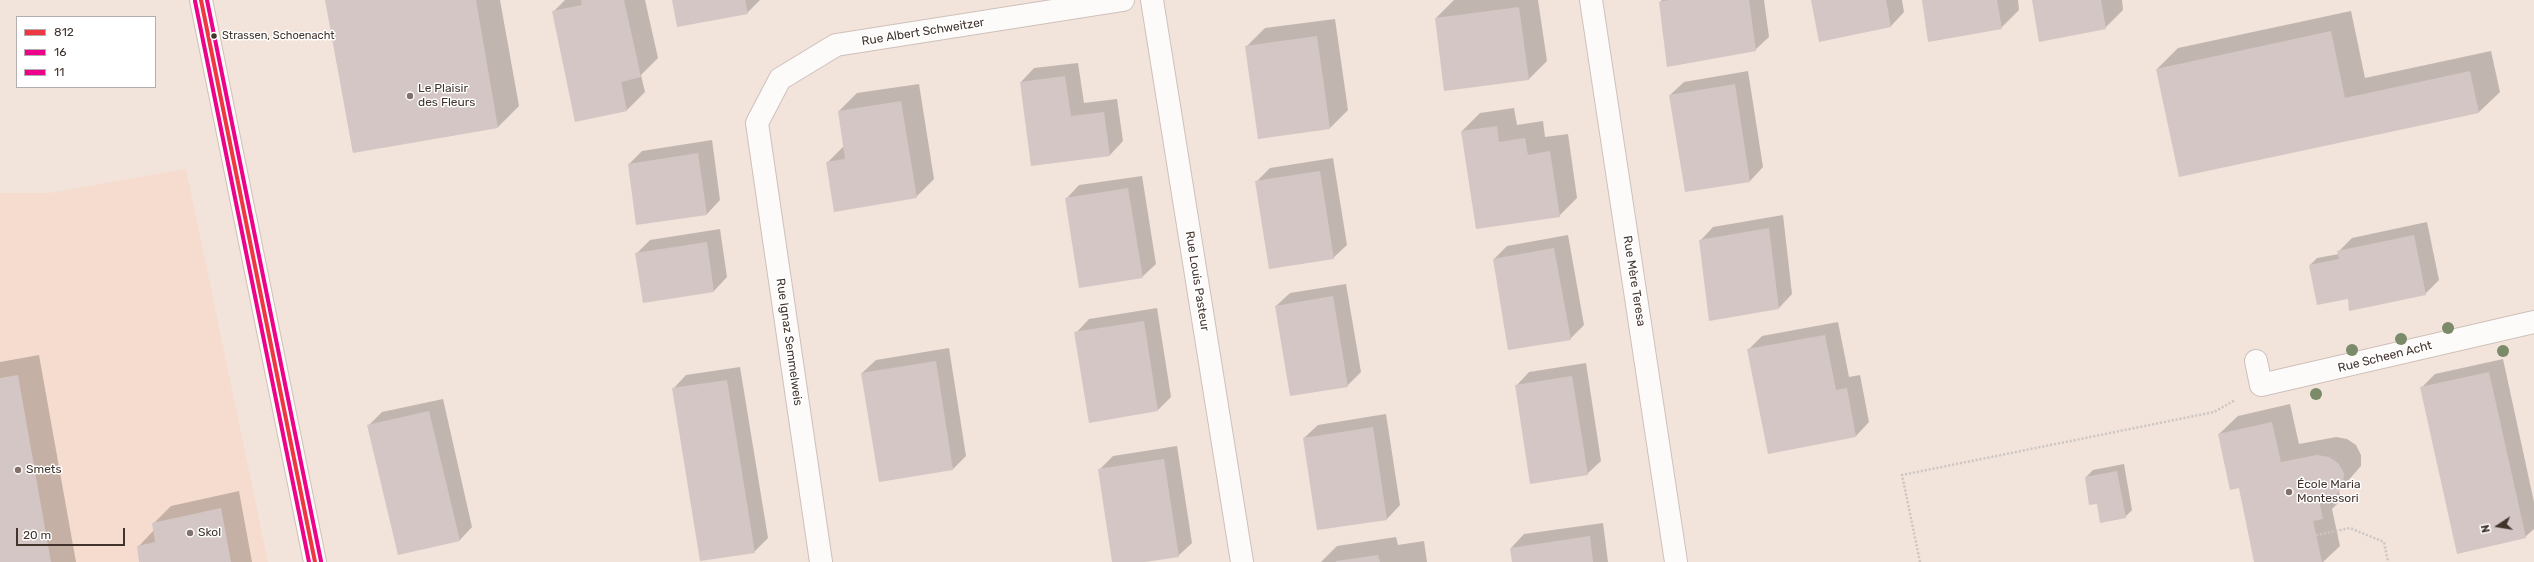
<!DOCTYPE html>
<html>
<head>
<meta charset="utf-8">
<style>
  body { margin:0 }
  #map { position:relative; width:2534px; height:562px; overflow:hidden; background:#f2e3db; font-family:Rubik,sans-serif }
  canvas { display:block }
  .legend { position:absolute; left:16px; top:16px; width:140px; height:72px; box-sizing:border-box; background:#fff; border:1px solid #b3aeab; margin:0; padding:5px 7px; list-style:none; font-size:12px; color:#42342d }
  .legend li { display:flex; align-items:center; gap:8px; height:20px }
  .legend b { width:20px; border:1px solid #b3aeab }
  .north { position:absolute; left:2478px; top:506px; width:40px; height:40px; -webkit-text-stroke:3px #fff; paint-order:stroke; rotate:258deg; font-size:11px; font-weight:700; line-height:16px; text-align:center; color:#42342d }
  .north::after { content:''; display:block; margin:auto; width:14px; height:18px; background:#42342d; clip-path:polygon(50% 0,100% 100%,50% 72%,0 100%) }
  .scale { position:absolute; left:16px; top:528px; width:109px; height:18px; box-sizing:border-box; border:2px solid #42342d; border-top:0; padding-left:5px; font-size:12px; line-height:14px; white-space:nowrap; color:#42342d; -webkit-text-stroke:3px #fff; paint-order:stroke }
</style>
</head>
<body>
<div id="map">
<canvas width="2534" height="562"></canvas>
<ul class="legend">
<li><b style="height:5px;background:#ef3744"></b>812</li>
<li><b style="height:5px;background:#ed028c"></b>16</li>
<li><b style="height:5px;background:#ed028c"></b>11</li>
</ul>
<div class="north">N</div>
<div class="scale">20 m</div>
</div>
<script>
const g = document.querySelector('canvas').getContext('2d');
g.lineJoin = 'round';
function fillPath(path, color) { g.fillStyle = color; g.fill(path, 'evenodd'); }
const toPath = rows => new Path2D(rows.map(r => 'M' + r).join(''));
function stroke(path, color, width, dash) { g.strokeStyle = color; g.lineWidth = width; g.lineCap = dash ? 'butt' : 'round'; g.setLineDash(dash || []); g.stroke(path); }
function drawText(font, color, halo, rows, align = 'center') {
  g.font = font + ' Rubik,sans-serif'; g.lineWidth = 3; g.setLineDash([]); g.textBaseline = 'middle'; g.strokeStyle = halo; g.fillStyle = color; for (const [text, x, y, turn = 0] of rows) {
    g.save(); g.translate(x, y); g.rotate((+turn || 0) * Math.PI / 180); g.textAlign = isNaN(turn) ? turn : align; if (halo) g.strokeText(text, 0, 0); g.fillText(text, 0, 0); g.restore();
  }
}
fillPath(toPath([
  [186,169,268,562,0,562,0,193,49,193]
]), '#f6dccf');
fillPath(toPath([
  [326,0,500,0,519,106,498,127,353,152],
  [565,0,645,0,658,58,641,75,645,92,627,110,553,12],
  [673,0,760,0,747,13],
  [1454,0,1538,0,1547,61,1529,79,1436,18],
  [1662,0,1764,0,1769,37,1755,50,1660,2],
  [1812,0,1902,0,1904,12,1891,26,1820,41],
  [1923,0,2018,0,2019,10,2001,28],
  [2033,0,2122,0,2123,10,2105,28],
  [2351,11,2365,78,2491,51,2500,92,2479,112,2180,176,2157,69,2178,48],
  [1335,19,1348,110,1330,128,1247,46,1265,28],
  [1078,63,1084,103,1117,99,1123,141,1110,155,1021,82,1034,68],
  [1748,71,1763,167,1750,181,1686,191,1670,95,1684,82],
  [919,84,934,179,916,197,827,163,844,146,839,111,857,93],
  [1514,108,1517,125,1543,121,1545,137,1568,134,1577,198,1559,216,1462,131,1480,113],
  [712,140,720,200,707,214,629,164,642,151],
  [1333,158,1347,245,1333,258,1257,181,1270,168],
  [1142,176,1156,264,1142,277,1066,199,1079,185],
  [1783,215,1792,294,1779,308,1700,241,1713,227],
  [2427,222,2439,280,2425,294,2348,298,2310,265,2317,258,2339,254,2339,251,2352,238],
  [720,229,727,277,714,291,636,254,650,240],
  [1568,235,1584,325,1570,339,1494,259,1507,246],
  [1346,284,1361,372,1347,386,1276,306,1290,293],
  [1157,308,1171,397,1158,410,1076,333,1089,319],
  [1838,322,1849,377,1860,375,1869,422,1856,436,1748,350,1762,336],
  [949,348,966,456,953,469,880,481,862,373,876,360],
  [39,355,76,562,0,562,0,362],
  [2503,359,2534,502,2534,529,2525,537,2422,387,2435,374],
  [1586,363,1601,461,1587,474,1516,386,1529,372],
  [740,367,768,538,754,552,673,389,686,375],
  [443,399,472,527,459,541,368,426,382,412],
  [2290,404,2299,444,2336,437,2347,439,2356,445,2361,455,2361,466,2339,491,2341,500,2332,509,2340,546,2323,562,2255,562,2239,487,2219,434,2238,416],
  [1386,414,1400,505,1387,519,1304,438,1318,425],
  [1177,446,1192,543,1178,556,1138,562,1113,562,1100,469,1113,456],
  [2124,464,2132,510,2125,517,2097,503,2086,477,2093,470],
  [239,491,252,562,140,562,138,547,154,530,153,524,171,506],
  [1603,523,1608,562,1513,562,1511,548,1524,534],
  [1396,537,1398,545,1424,541,1427,562,1321,562,1337,546]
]), '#0003');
fillPath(toPath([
  [325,0,476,0,498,128,353,153],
  [581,0,624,0,641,77,621,82,627,111,575,122,552,11,582,5],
  [672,0,745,0,748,14,677,27],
  [1669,0,1749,0,1756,51,1667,67,1659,2],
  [1811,0,1886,0,1891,27,1819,42],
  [1922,0,1997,0,2002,29,1928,42],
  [2032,0,2101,0,2106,29,2039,42],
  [1519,7,1529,80,1444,91,1435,18],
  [2331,31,2345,98,2470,71,2479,113,2179,177,2156,69],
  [1317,36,1330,129,1258,139,1245,46],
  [1065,76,1071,116,1104,112,1110,156,1031,166,1020,82],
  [1735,84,1750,182,1685,192,1669,95],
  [901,101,917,198,834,212,826,162,845,159,838,111],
  [1497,126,1499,142,1525,138,1528,155,1550,151,1560,217,1476,229,1461,131],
  [698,153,707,215,636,225,628,164],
  [1320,171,1334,259,1269,269,1255,181],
  [1128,188,1143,278,1079,288,1065,198],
  [1769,228,1779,309,1709,321,1699,240],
  [2414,235,2426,295,2349,311,2348,299,2317,305,2309,265,2339,259,2337,251],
  [707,242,714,292,643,303,635,253],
  [1554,248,1571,340,1508,350,1493,259],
  [1333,296,1348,387,1290,396,1275,306],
  [1144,321,1158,411,1089,423,1074,332],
  [1825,335,1836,390,1847,388,1856,437,1768,454,1747,349],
  [936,361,953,470,879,482,861,373],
  [2489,372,2526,538,2457,554,2420,387],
  [18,375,51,562,0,562,0,378],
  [1572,376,1588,475,1530,484,1515,385],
  [727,380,755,553,700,561,672,388],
  [429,411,460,541,398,555,367,425],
  [2272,422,2281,462,2317,455,2329,457,2338,463,2344,473,2343,485,2337,494,2319,501,2323,519,2313,521,2322,562,2254,562,2239,488,2230,490,2218,434],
  [1373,427,1387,520,1317,530,1303,438],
  [1164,459,1179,557,1145,562,1112,562,1098,469],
  [2117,471,2126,518,2100,523,2097,504,2089,505,2085,477],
  [221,508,231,562,139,562,137,546,155,542,152,523],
  [1590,536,1593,562,1512,562,1510,548],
  [1378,555,1380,562,1336,562,1336,561]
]), '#d3c6c4');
const minor = toPath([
  [1152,0,1242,562],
  [1591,0,1676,562],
  [2256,361,2261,385,2534,322],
  [821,562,757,123,780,79,836,45,1123,0]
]);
const primary = toPath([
  [201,0,315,562]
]);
stroke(minor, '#cec1ba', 24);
stroke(primary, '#cec1ba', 24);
stroke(toPath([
  [2316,535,2350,528,2384,542,2388,562],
  [1920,562,1902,475,2214,412,2235,400]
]), '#ccc5c2', 2.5, [2, 2]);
stroke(minor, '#fdfbfa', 22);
stroke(primary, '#fdfbfa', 22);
stroke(toPath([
  [201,0,315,562]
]), '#ef3744', 4);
stroke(toPath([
  [195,1,309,562]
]), '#ed028c', 4);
stroke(toPath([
  [207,0,321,561]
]), '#ed028c', 4);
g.fillStyle = '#7b8a68';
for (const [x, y] of [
  [2448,328],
  [2401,339],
  [2352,350],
  [2503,351],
  [2316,394]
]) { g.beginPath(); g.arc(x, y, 6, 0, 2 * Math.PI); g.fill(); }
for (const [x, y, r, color] of [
  [214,36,3.5,"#42342d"],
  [410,96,4,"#80716a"],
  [18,470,4,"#80716a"],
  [2289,492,4,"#80716a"],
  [190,533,4,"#80716a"]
]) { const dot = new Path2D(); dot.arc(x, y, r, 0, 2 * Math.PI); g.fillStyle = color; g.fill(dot); stroke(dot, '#fff', 1.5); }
drawText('11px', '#42342d', '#fff', [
  ["Strassen, Schoenacht",222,36]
], 'left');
drawText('12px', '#42342d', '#fff', [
  ["Rue Albert Schweitzer",923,32,-9],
  ["Rue Louis Pasteur",1197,281,81],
  ["Rue Mère Teresa",1634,281,81],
  ["Rue Ignaz Semmelweis",789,342,82],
  ["Rue Scheen Acht",2385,357,-14]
]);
drawText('12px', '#42342d', '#fff', [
  ["Le Plaisir",418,89],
  ["des Fleurs",418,103],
  ["Smets",26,470],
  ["École Maria",2297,485],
  ["Montessori",2297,499],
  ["Skol",198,533]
], 'left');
</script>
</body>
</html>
